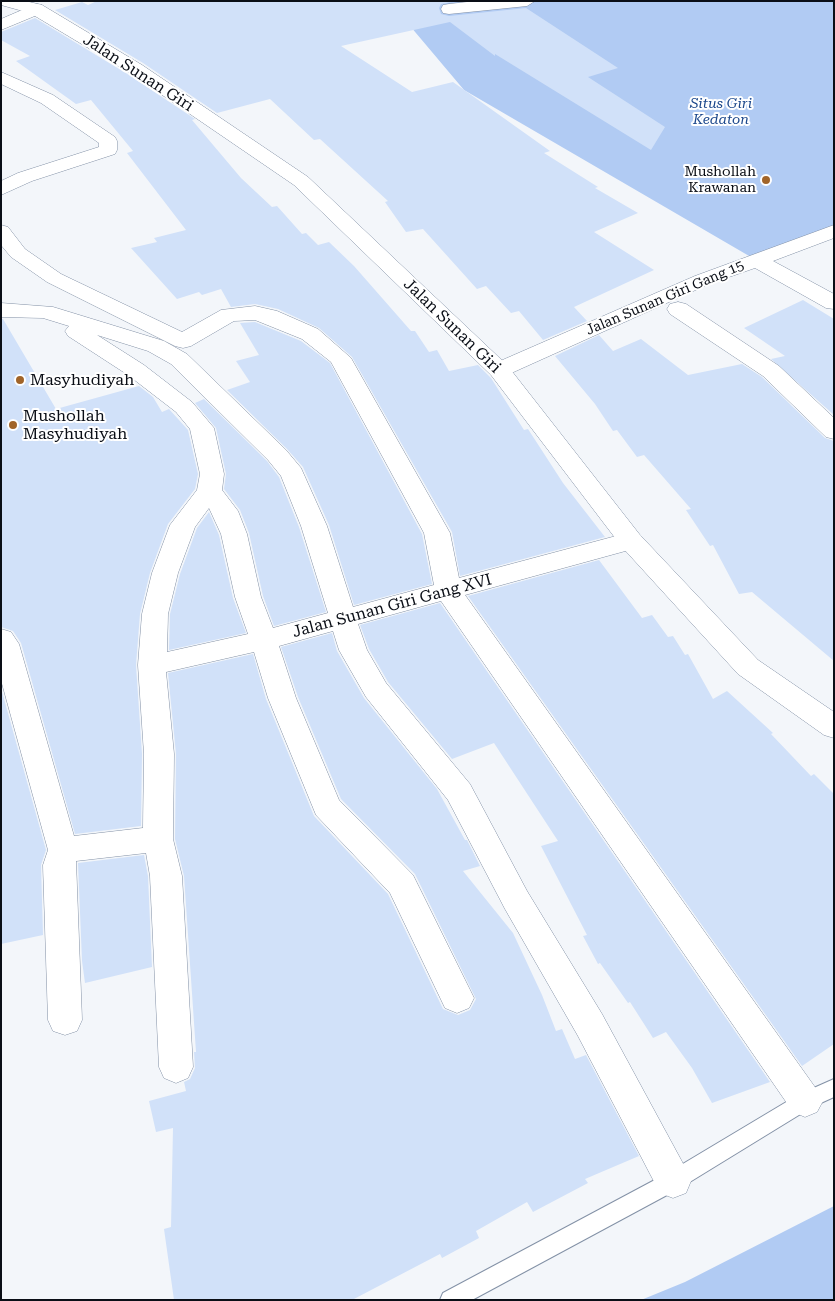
<!DOCTYPE html>
<html>
<head>
<meta charset="utf-8">
<style>
  body { margin:0 }
  #map { position:relative; width:835px; height:1301px; overflow:hidden; background:#f3f6fa; font-family:"Roboto Serif",serif }
  canvas { display:block }
  .frame { position:absolute; inset:0; border:2px solid #0a0e16; pointer-events:none }
</style>
</head>
<body>
<div id="map">
<canvas width="835" height="1301"></canvas>
<div class="frame"></div>
</div>
<script>
const g = document.querySelector('canvas').getContext('2d');
g.lineJoin = 'round';
function fillPath(path, color) { g.fillStyle = color; g.fill(path, 'evenodd'); }
const toPath = rows => new Path2D(rows.map(r => 'M' + r).join(''));
function stroke(path, color, width, dash) { g.strokeStyle = color; g.lineWidth = width; g.lineCap = dash ? 'butt' : 'round'; g.setLineDash(dash || []); g.stroke(path); }
function drawText(font, color, halo, rows, align = 'center') {
  g.font = font + ' "Roboto Serif",serif'; g.lineWidth = 4; g.setLineDash([]); g.textBaseline = 'middle'; g.strokeStyle = halo; g.fillStyle = color; for (const [text, x, y, turn = 0] of rows) {
    g.save(); g.translate(x, y); g.rotate((+turn || 0) * Math.PI / 180); g.textAlign = isNaN(turn) ? turn : align; if (halo) g.strokeText(text, 0, 0); g.fillText(text, 0, 0); g.restore();
  }
}
fillPath(toPath([
  [389,1,834,1,834,231,756,260,464,90],
  [834,1206,834,1300,641,1300,685,1282]
]), '#b1cbf3');
fillPath(toPath([
  [97,1,457,1,441,4,439,8,441,14,449,16,526,8,618,68,588,77,665,127,651,150,495,54,495,56,450,22,341,46,412,92,453,82,550,151,544,153,598,187,595,188,638,213,594,232,654,270,574,307,587,321,543,340,519,311,511,313,486,286,477,289,423,229,406,232,385,202,388,201,320,139,314,140,270,99,217,113,143,63,55,10,82,2,88,5],
  [35,18,129,75,195,119,192,120,241,178,272,207,277,206,302,234,306,233,318,245,329,242,354,266,411,331,415,331,429,352,437,350,449,371,478,365,491,378,524,430,528,429,563,483,605,537,460,576,452,532,352,357,319,328,278,309,255,304,231,307,221,289,202,295,199,292,177,299,131,248,157,242,154,238,186,230,127,153,133,151,91,100,76,104,16,61,30,56,1,40,1,32],
  [803,300,834,319,834,415,771,359,785,356,744,328],
  [1,319,3,319,56,409,139,386,153,397,162,412,169,409,188,430,198,474,195,489,168,524,150,573,140,614,136,665,142,754,141,826,75,834,21,643,13,631,1,627],
  [255,322,301,341,330,363,422,534,432,584,354,605,329,525,303,467,287,449,227,390,250,382,236,361,259,355,240,323],
  [599,335,613,351,641,339,688,375,742,364,762,377,825,438,834,441,834,661,752,592,739,594,713,545,710,546,686,510,691,509,644,455,637,457,617,430,613,431,595,404,555,356],
  [204,399,267,461,279,477,299,527,326,612,274,626,263,596,249,533,240,510,224,489,226,474,216,428,195,403],
  [209,512,219,535,233,598,246,633,169,650,170,614,180,574,197,528],
  [599,560,642,618,652,615,668,637,673,636,685,655,688,654,713,699,727,691,773,733,771,734,811,776,814,774,834,794,834,1044,802,1066,468,596],
  [440,603,770,1082,712,1103,692,1068,666,1032,653,1038,630,1002,628,1003,600,963,598,964,583,936,587,935,541,846,558,841,494,743,452,759,388,682,369,649,360,625],
  [332,633,337,651,364,698,437,789,465,840,467,840,480,866,463,871,513,933,542,995,556,1031,562,1029,575,1059,586,1055,639,1156,585,1179,588,1183,533,1212,527,1202,476,1231,479,1238,442,1258,440,1254,352,1300,174,1300,164,1229,171,1227,173,1128,156,1132,149,1101,186,1091,184,1082,190,1079,195,1068,194,1052,196,1052,184,876,175,839,176,754,168,673,253,654,266,699,314,816,388,894,443,1009,458,1015,470,1010,476,999,415,874,341,799,298,697,281,647],
  [1,688,46,850,41,865,43,935,1,944],
  [144,855,148,876,152,967,85,983,82,961,78,863]
]), '#d1e1f9');
const lane = toPath([
  [834,1079,834,1097,812,1107,680,1188,472,1300,440,1300,443,1293,666,1174,798,1095,834,1079]
]);
const street = toPath([
  [476,1,535,1,527,6,449,14,443,13,441,9,443,5,449,4,476,1],
  [36,4,42,5,44,9,42,13,1,30,1,19,36,4],
  [1,72,53,95,115,137,117,141,117,150,115,154,32,181,1,195,1,181,18,173,99,147,99,143,41,103,1,84,1,72],
  [1,225,8,227,25,249,61,274,182,332,221,310,255,306,277,311,318,329,351,358,450,533,459,578,631,532,640,535,644,541,640,547,465,595,817,1090,823,1101,817,1112,805,1117,793,1112,441,601,358,624,367,650,386,683,470,784,527,891,602,1014,686,1169,691,1181,686,1193,673,1198,660,1193,578,1036,505,909,448,800,366,697,339,650,333,631,279,646,296,698,339,800,413,875,474,998,469,1008,457,1013,445,1008,390,893,316,815,268,698,254,652,166,672,174,754,173,839,182,876,193,1067,188,1078,176,1083,164,1078,159,1067,150,876,146,853,76,861,82,1020,77,1031,65,1035,53,1031,48,1020,43,865,48,850,1,680,1,629,11,632,19,644,74,836,143,828,144,754,138,665,142,614,152,573,170,525,197,490,200,474,190,429,176,412,128,375,68,336,65,331,69,326,43,318,1,317,1,303,53,307,164,341,187,354,286,450,301,468,327,526,353,607,434,585,424,533,331,362,302,339,255,320,234,321,191,346,183,348,175,346,47,282,11,257,1,245,1,225],
  [97,335,148,351,171,364,268,460,281,476,301,526,328,613,273,628,261,597,247,534,238,511,222,490,224,474,214,428,192,402,144,365,97,335],
  [209,508,221,534,235,597,248,634,167,652,168,614,178,573,195,527,209,508],
  [834,225,834,238,773,261,834,294,834,309,826,308,755,268,709,284,507,375,499,377,491,375,488,370,491,365,695,276,834,225],
  [678,302,686,304,779,366,834,418,834,439,826,437,763,376,670,314,667,309,670,304,678,302]
]);
const secondary = toPath([
  [1,1,25,1,42,5,142,65,308,177,507,365,640,535,758,660,834,712,834,738,824,735,738,674,622,547,491,375,294,185,130,73,30,13,1,5,1,1]
]);
stroke(lane, '#8391a6', 2);
stroke(street, '#8391a6', 1);
stroke(secondary, '#8391a6', 1);
fillPath(lane, '#fff');
fillPath(street, '#fff');
fillPath(secondary, '#fff');
for (const [x, y, r, color] of [
  [766,180,5,"#a16429"],
  [20,380,5,"#a16429"],
  [13,425,5,"#a16429"]
]) { const dot = new Path2D(); dot.arc(x, y, r, 0, 2 * Math.PI); g.fillStyle = color; g.fill(dot); stroke(dot, '#fff', 2); }
drawText('italic 14px', '#1b478b', '#fff', [
  ["Situs Giri",721,104],
  ["Kedaton",721,120]
]);
drawText('14px', '#0a0e16', '#fff', [
  ["Mushollah",756,172],
  ["Krawanan",756,188]
], 'right');
drawText('14px', '#0a0e16', '#fff', [
  ["Jalan Sunan Giri Gang 15",665,298,-23]
]);
drawText('16px', '#0a0e16', '#fff', [
  ["Jalan Sunan Giri",138,73,33],
  ["Jalan Sunan Giri",452,326,44],
  ["Jalan Sunan Giri Gang XVI",392,606,-15]
]);
drawText('16px', '#0a0e16', '#fff', [
  ["Masyhudiyah",30,380],
  ["Mushollah",23,416],
  ["Masyhudiyah",23,434]
], 'left');
</script>
</body>
</html>
